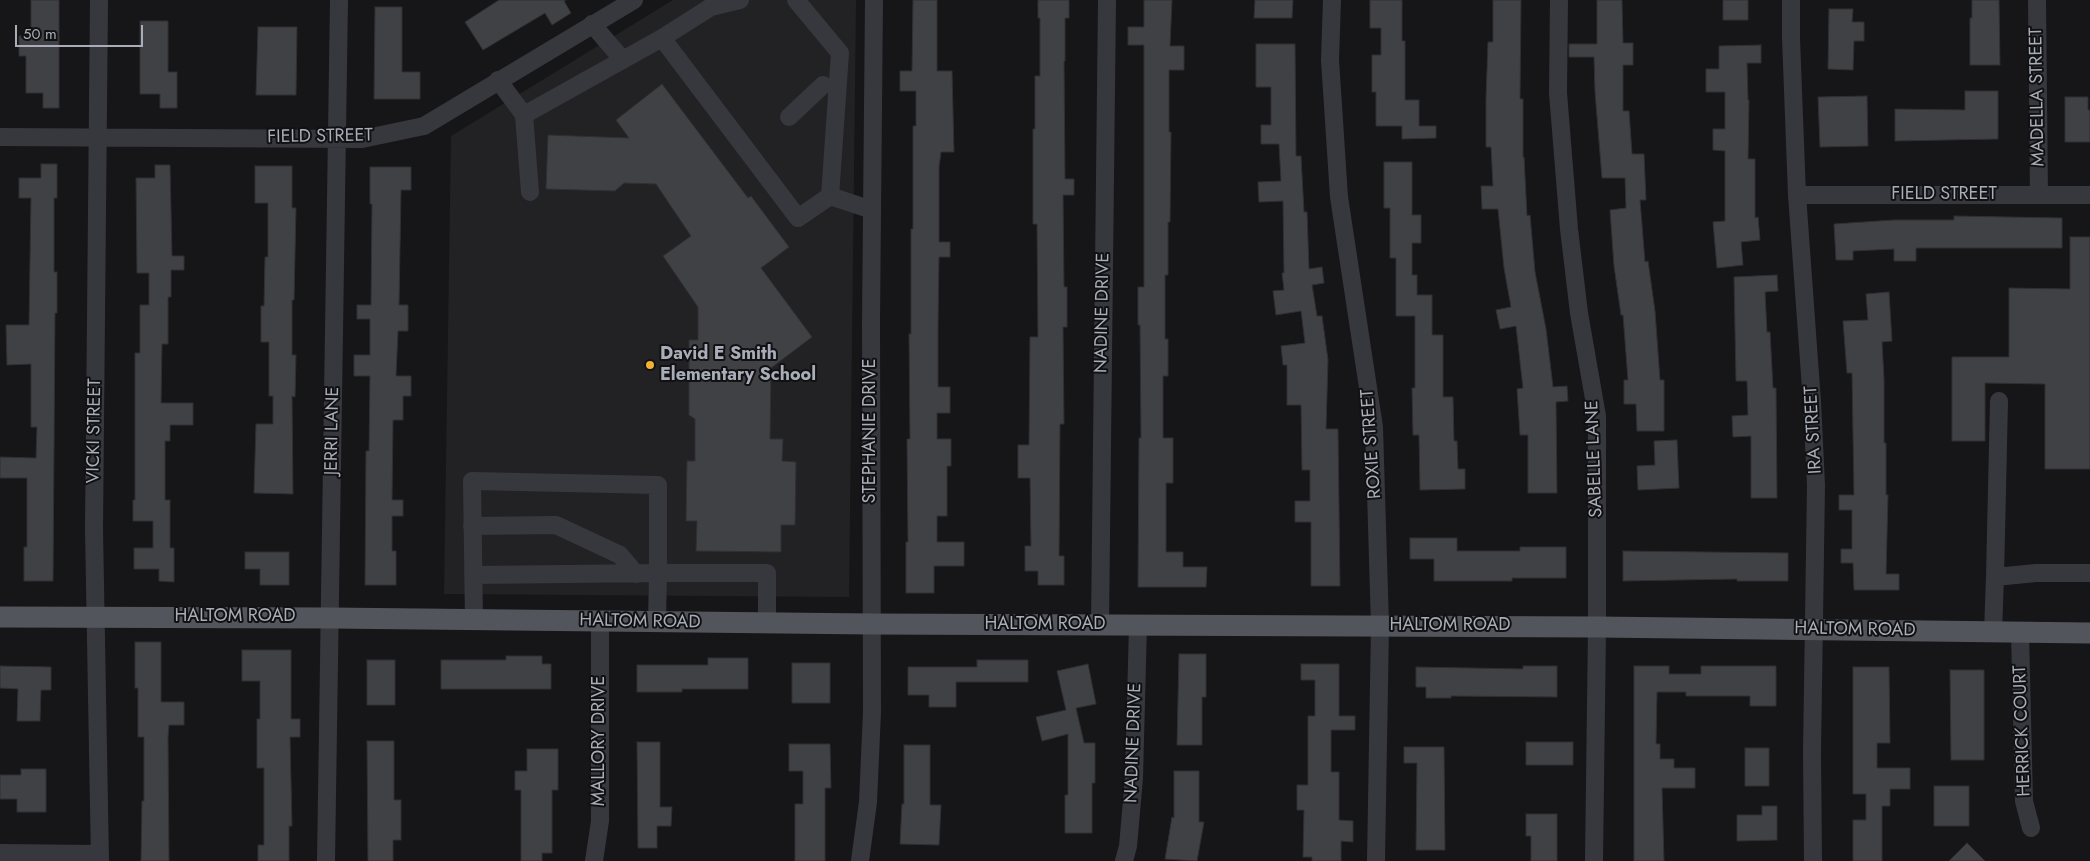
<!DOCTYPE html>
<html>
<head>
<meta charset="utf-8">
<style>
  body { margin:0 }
  #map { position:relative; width:2090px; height:861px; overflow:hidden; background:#161618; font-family:Jost,sans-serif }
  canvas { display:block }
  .scale { position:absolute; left:15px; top:25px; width:128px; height:22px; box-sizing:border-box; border:2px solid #a8adb8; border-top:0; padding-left:6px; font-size:15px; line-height:18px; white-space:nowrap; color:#a8adb8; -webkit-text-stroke:4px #111113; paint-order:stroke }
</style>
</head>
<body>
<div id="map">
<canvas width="2090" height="861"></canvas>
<div class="scale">50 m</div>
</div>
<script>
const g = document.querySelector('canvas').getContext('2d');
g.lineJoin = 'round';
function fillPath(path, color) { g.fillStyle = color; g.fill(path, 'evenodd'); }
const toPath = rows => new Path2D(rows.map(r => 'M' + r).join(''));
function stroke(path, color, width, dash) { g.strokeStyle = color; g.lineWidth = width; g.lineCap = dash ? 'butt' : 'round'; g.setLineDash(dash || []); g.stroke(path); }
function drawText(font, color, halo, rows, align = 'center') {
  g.font = font + ' Jost,sans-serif'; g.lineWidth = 4; g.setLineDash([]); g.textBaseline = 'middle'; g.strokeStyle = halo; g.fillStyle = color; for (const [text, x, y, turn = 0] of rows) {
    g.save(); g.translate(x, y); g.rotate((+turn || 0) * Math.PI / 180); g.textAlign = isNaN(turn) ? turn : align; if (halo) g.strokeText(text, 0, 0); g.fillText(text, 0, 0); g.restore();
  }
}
fillPath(toPath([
  [673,0,856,0,849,597,444,594,451,136]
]), '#222225');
const building = toPath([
  [31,0,59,0,59,108,43,108,43,93,26,93,26,56,19,56,19,36,31,36,31,0],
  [499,0,566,0,564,1,571,13,552,25,545,13,483,50,465,22,499,0],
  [913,0,937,0,937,71,952,71,954,152,941,152,939,167,939,242,950,242,950,257,939,257,938,324,938,387,950,387,950,413,937,413,937,439,951,439,951,466,947,466,947,516,937,516,937,542,964,542,964,566,934,566,934,593,906,593,906,542,908,542,907,439,910,439,909,334,911,334,911,229,913,229,913,126,916,126,916,91,900,91,900,71,912,71,913,0],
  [1038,0,1069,0,1069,18,1065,18,1065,61,1064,61,1065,179,1074,179,1074,195,1063,195,1064,287,1067,287,1067,327,1063,327,1064,424,1060,424,1059,556,1064,556,1064,585,1038,585,1038,571,1025,571,1025,546,1031,546,1030,478,1018,478,1018,445,1029,445,1030,337,1038,337,1037,224,1033,224,1033,129,1035,129,1035,76,1040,76,1040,18,1038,18,1038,0],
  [1144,0,1172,0,1170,46,1184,46,1184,70,1169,70,1169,132,1171,132,1170,222,1168,222,1168,275,1165,275,1165,339,1168,339,1168,376,1163,376,1163,438,1173,438,1173,483,1166,483,1166,552,1183,552,1183,567,1207,567,1206,587,1138,587,1139,438,1141,438,1140,325,1138,325,1138,287,1144,287,1144,45,1128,45,1128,27,1144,27,1144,0],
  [1255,0,1293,0,1292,18,1254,18,1255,0],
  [1370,0,1402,0,1402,41,1405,41,1405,100,1419,100,1419,126,1436,126,1436,138,1402,139,1402,126,1376,126,1376,92,1372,92,1372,55,1381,55,1381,28,1370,28,1370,0],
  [1493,0,1521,0,1520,99,1523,99,1523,157,1524,157,1527,216,1530,215,1535,272,1546,329,1553,387,1567,386,1568,401,1556,402,1557,493,1528,493,1528,435,1520,435,1517,389,1523,388,1516,326,1500,329,1496,310,1511,307,1504,268,1498,209,1482,209,1481,186,1493,186,1491,147,1486,147,1486,99,1488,42,1493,42,1493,0],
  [1597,0,1622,0,1623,43,1633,43,1633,65,1623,65,1623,111,1629,111,1632,154,1644,154,1646,200,1640,200,1645,262,1648,261,1655,311,1660,380,1664,380,1664,431,1637,431,1636,404,1624,404,1624,380,1628,380,1623,315,1621,315,1614,266,1610,210,1626,208,1625,178,1602,178,1595,92,1594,57,1569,57,1569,44,1597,44,1597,0],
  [1723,0,1748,0,1748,20,1723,20,1723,0],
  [1972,0,1999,0,2000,65,1970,65,1970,18,1972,18,1972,0],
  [375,7,402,7,402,72,420,72,420,99,374,99,375,7],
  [1829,9,1853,9,1852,22,1864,22,1864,41,1854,41,1853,70,1828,69,1829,9],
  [140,21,168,21,168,72,177,72,177,108,160,108,160,94,140,94,140,21],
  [258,27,297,27,296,95,256,95,258,27],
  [1256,44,1295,44,1296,156,1301,156,1304,212,1307,212,1309,269,1322,267,1324,283,1312,285,1317,316,1322,316,1328,360,1326,429,1338,429,1340,586,1311,586,1311,522,1295,522,1295,501,1310,501,1310,470,1302,470,1301,405,1287,405,1287,365,1283,365,1281,346,1305,343,1301,311,1276,315,1273,291,1284,290,1282,273,1284,273,1283,201,1259,202,1258,182,1281,181,1279,144,1261,144,1261,125,1271,125,1271,87,1256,87,1256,44],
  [1761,45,1761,63,1747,63,1748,100,1749,100,1748,159,1755,159,1755,218,1758,217,1760,240,1741,242,1743,265,1717,268,1713,222,1725,221,1725,151,1713,150,1713,129,1725,129,1725,92,1706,92,1706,69,1719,69,1719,46,1761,45],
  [662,84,748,198,751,196,789,247,761,268,812,337,771,368,770,439,783,439,782,461,796,462,795,525,781,525,781,552,696,551,697,521,686,521,687,461,695,461,695,419,689,415,689,340,698,340,698,307,663,256,691,236,656,184,624,183,615,191,546,189,548,135,629,138,616,120,662,84],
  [1965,91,1998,91,1998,139,1895,141,1895,109,1965,110,1965,91],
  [1867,96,1868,146,1820,147,1818,97,1867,96],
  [2065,97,2088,97,2088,110,2090,110,2090,142,2065,142,2065,97],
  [1384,162,1412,162,1412,215,1421,215,1421,243,1412,243,1412,275,1417,275,1417,295,1432,295,1432,335,1443,335,1443,397,1453,397,1454,441,1457,441,1458,469,1465,469,1465,489,1420,490,1419,435,1413,435,1412,388,1415,388,1415,316,1396,316,1396,258,1390,258,1390,208,1384,208,1384,162],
  [41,164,57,164,57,198,54,198,54,272,57,272,57,313,55,313,53,581,24,581,24,547,27,547,27,478,0,478,0,457,36,458,37,427,31,427,31,364,7,365,6,325,29,325,31,198,19,198,19,178,41,178,41,164],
  [155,165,170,165,172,256,184,256,184,270,171,270,171,297,168,297,168,344,162,344,161,403,193,403,193,425,170,425,170,441,165,441,165,500,170,500,170,548,174,548,174,582,159,581,159,569,134,569,134,548,153,548,153,521,133,521,133,500,135,500,135,353,140,353,140,305,149,305,149,273,137,273,136,178,155,178,155,165],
  [255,166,292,166,292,208,296,208,294,300,292,300,292,355,296,355,295,397,292,396,293,494,254,493,256,424,273,424,273,396,269,396,269,342,261,342,261,306,264,306,265,257,268,257,268,203,255,203,255,166],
  [370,167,411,167,411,190,401,190,399,305,408,305,408,331,398,331,396,376,411,376,411,396,403,396,403,420,393,420,392,500,403,500,403,516,392,516,392,551,396,551,396,585,365,585,366,451,369,451,370,376,354,376,354,355,370,355,370,319,357,319,357,305,371,305,372,204,370,204,370,167],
  [1954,216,2062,218,2062,248,1916,248,1916,261,1894,261,1894,249,1853,251,1853,260,1836,260,1834,224,1894,220,1954,220,1954,216],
  [2070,237,2090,237,2090,469,2045,469,2045,384,1985,383,1985,441,1952,441,1952,357,2009,357,2009,288,2070,289,2070,237],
  [1777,275,1778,291,1765,292,1767,332,1770,332,1773,388,1776,388,1777,498,1751,498,1751,436,1733,437,1732,416,1748,415,1747,381,1736,381,1734,277,1777,275],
  [1889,292,1892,341,1882,342,1884,379,1884,443,1886,443,1886,495,1888,495,1886,574,1899,574,1899,590,1854,590,1853,563,1841,563,1841,549,1852,549,1852,510,1839,510,1839,495,1854,495,1852,373,1847,373,1843,321,1868,320,1866,294,1889,292],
  [1677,440,1679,488,1638,490,1637,466,1655,465,1654,441,1677,440],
  [1410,538,1457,538,1457,551,1520,551,1520,547,1566,547,1566,578,1512,578,1512,581,1434,581,1434,559,1410,559,1410,538],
  [1623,551,1788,553,1788,581,1737,581,1737,579,1623,581,1623,551],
  [245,552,289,552,289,585,260,585,260,569,245,569,245,552],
  [135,642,161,642,161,702,184,702,184,725,169,725,168,737,169,861,141,861,142,801,144,801,144,737,138,737,138,688,135,688,135,642],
  [242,650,291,650,291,719,300,719,300,737,290,737,292,826,289,826,289,861,258,861,258,845,264,845,264,768,257,768,257,719,260,719,260,681,242,681,242,650],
  [1179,654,1206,654,1206,697,1202,697,1202,745,1177,745,1179,654],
  [506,656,542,656,542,664,551,664,551,689,441,689,441,660,506,660,506,656],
  [708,658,748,658,748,689,682,689,682,692,637,692,637,665,708,665,708,658],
  [367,660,395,660,395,705,367,705,367,660],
  [977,660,1028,660,1028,682,956,682,956,707,929,707,929,695,908,695,908,667,977,667,977,660],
  [792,663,830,663,830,703,792,703,792,663],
  [1088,664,1096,704,1076,708,1084,743,1095,743,1095,783,1092,783,1092,833,1065,833,1065,795,1068,795,1068,734,1042,741,1036,717,1066,710,1057,671,1088,664],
  [1301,664,1339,664,1339,716,1355,716,1355,730,1331,730,1331,772,1339,772,1339,820,1353,821,1353,842,1341,841,1341,861,1312,861,1312,857,1303,857,1304,810,1297,810,1297,785,1308,785,1308,716,1315,716,1315,680,1301,680,1301,664],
  [0,666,51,667,51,690,41,690,40,721,17,721,18,689,0,688,0,666],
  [1523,666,1557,666,1557,697,1451,696,1451,698,1426,698,1426,687,1416,687,1416,667,1523,669,1523,666],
  [1634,666,1669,666,1669,674,1701,674,1701,666,1776,666,1776,706,1750,706,1750,696,1686,696,1686,692,1657,692,1656,744,1660,744,1660,759,1674,759,1674,768,1695,768,1695,788,1662,788,1664,861,1634,861,1634,666],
  [1853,667,1889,667,1890,743,1877,743,1877,768,1910,768,1910,789,1890,789,1890,806,1882,806,1882,861,1853,861,1853,820,1866,820,1866,794,1853,794,1853,667],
  [1950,670,1984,670,1984,760,1951,760,1950,670],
  [367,741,394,741,394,800,401,800,401,840,393,840,393,861,368,861,367,741],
  [637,742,660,742,660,807,672,807,671,826,657,826,657,848,638,848,637,742],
  [1526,742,1573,742,1573,765,1526,765,1526,742],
  [789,744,830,744,831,788,825,788,825,861,795,861,795,804,803,804,803,771,789,771,789,744],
  [904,745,930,745,930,805,941,805,939,845,900,844,902,804,904,804,904,745],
  [1404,747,1444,747,1445,850,1416,850,1417,763,1404,763,1404,747],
  [1745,748,1769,748,1769,786,1745,786,1745,748],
  [527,749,558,749,558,790,552,790,552,853,542,853,542,861,521,861,521,790,515,790,515,771,527,771,527,749],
  [21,769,46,769,46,812,17,812,17,799,0,799,0,775,21,775,21,769],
  [1174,771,1199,771,1199,822,1204,822,1197,861,1165,859,1172,817,1174,818,1174,771],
  [1934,786,1969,786,1969,826,1934,826,1934,786],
  [1762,806,1777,806,1777,840,1737,841,1737,815,1762,815,1762,806],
  [1526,814,1557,814,1557,861,1531,861,1531,836,1526,836,1526,814],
  [1967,843,1985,861,1949,861,1967,843]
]);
fillPath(building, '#404145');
stroke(building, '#303034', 1);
stroke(toPath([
  [99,0,94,529,100,861],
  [740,0,711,7,662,38,798,218,830,196],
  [796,0,840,53,830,196],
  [1332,0,1330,60,1339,197,1374,427,1380,625,1376,861],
  [1559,0,1558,93,1569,229,1579,313,1597,416,1597,627,1594,861],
  [1791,0,1791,38,1797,195,1812,402,1816,485,1812,752,1813,861],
  [2037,0,2039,195],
  [592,24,623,60],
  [498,80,524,115],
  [789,117,823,85],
  [0,137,362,139,424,126,634,0],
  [530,192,524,115,662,38],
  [1797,195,2090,195],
  [830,196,872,210],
  [472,526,556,525,620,555,636,574],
  [473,575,658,573,657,622],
  [1995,577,1999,401],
  [474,620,472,481,658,485,658,573,767,573,767,623],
  [1100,625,1107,0],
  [1993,632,1995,577,2036,573,2090,573],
  [2020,633,2024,801,2031,828],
  [0,853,100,854],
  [326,861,339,0],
  [594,861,600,821,600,621],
  [860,861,868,802,872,712,871,322,874,0],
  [1124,861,1128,846,1134,778,1138,625]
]), '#37383d', 18);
stroke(toPath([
  [0,617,331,618,872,624,1597,627,2090,633]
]), '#53555c', 21);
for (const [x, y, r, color] of [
  [650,365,5,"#f2b134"]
]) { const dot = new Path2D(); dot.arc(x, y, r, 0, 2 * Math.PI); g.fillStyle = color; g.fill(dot); stroke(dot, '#111113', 2); }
drawText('18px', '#a8adb8', '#111113', [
  ["MADELLA STREET",2038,97,-91],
  ["FIELD STREET",320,137,-1],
  ["FIELD STREET",1944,195],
  ["NADINE DRIVE",1103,313,-89],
  ["IRA STREET",1814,430,-93],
  ["VICKI STREET",95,431,-89],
  ["JERRI LANE",333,431,-89],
  ["STEPHANIE DRIVE",871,431,-90],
  ["ROXIE STREET",1372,444,-94],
  ["SABELLE LANE",1595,459,-92],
  ["HALTOM ROAD",235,617],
  ["HALTOM ROAD",640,622,1],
  ["HALTOM ROAD",1045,625],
  ["HALTOM ROAD",1450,626],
  ["HALTOM ROAD",1855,630,1],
  ["HERRICK COURT",2023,731,-92],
  ["MALLORY DRIVE",600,741,-90],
  ["NADINE DRIVE",1134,743,-88]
]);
drawText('bold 18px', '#a8adb8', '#111113', [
  ["David E Smith",660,355],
  ["Elementary School",660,376]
], 'left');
</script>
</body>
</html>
